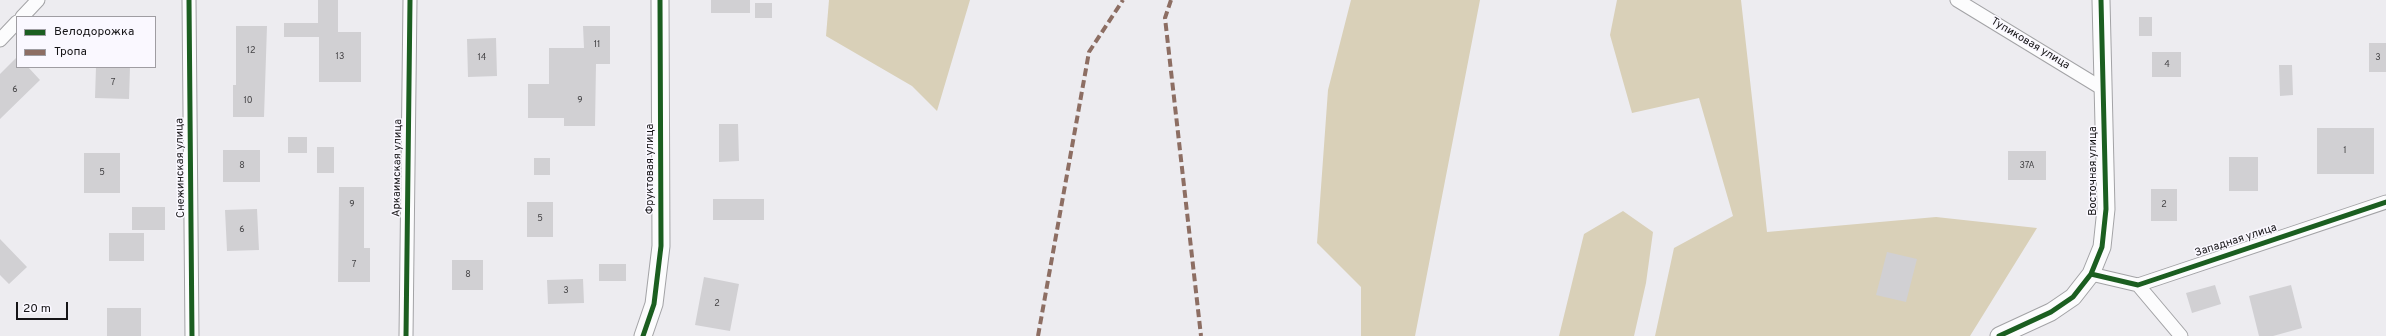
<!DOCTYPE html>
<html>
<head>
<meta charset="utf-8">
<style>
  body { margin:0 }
  #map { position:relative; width:2386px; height:336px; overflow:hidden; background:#edecf0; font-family:Overpass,sans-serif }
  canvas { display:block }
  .legend { position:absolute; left:16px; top:16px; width:140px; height:52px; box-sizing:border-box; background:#faf8ff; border:1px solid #9f9da2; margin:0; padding:5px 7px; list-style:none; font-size:12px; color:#161517 }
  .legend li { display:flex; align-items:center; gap:8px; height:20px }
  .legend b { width:20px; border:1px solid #9f9da2 }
  .scale { position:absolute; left:16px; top:302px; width:52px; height:18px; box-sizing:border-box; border:2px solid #161517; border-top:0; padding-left:5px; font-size:12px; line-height:14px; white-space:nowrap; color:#161517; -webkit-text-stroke:3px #faf8ff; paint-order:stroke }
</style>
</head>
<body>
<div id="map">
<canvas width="2386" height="336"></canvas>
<ul class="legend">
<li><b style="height:5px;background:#1b5e20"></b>Велодорожка</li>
<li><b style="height:5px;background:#8d6e63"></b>Тропа</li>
</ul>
<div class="scale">20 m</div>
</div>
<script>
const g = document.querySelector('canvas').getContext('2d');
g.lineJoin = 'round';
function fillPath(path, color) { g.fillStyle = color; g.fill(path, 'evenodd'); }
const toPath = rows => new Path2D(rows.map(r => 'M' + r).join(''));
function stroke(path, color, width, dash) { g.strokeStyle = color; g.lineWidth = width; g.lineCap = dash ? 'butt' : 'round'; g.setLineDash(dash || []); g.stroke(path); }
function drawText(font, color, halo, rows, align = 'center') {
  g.font = font + ' Overpass,sans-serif'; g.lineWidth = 3; g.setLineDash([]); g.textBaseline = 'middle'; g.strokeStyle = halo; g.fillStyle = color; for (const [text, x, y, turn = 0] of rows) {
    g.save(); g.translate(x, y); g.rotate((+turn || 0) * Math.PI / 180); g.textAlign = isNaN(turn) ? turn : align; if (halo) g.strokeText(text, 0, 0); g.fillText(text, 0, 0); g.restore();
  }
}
fillPath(toPath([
  [829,0,970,0,937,111,912,86,826,36],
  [1351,0,1480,0,1415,336,1361,336,1361,287,1317,243,1328,90],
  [1617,0,1741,0,1767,232,1936,217,2037,228,1970,336,1655,336,1674,248,1733,216,1699,98,1632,113,1610,35],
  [1623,211,1653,232,1646,283,1634,336,1559,336,1584,234]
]), '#d9d0b8');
fillPath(toPath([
  [318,0,338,0,338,32,361,32,361,82,319,82,319,37,284,37,284,23,318,23],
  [711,0,750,0,750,13,711,13],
  [755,3,772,3,772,18,755,18],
  [2139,17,2152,17,2152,36,2139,36],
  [236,26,267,26,264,117,233,117,233,85,236,85],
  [583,26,610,26,610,64,596,64,595,126,564,126,564,118,528,118,528,84,549,84,549,48,584,48],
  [496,38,497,76,468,77,467,39],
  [2369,43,2386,43,2386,72,2369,72],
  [2152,52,2181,52,2181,77,2152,77],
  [17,57,17,67,28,67,40,80,0,119,0,74],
  [2279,65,2292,65,2293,95,2280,96],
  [96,67,130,67,129,99,95,98],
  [719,124,738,124,739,161,719,162],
  [2317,128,2374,128,2374,174,2317,174],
  [288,137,307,137,307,153,288,153],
  [317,147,334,147,334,173,317,173],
  [223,150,260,150,260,182,223,182],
  [2008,151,2046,151,2046,180,2008,180],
  [84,153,120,153,120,193,84,193],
  [2229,157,2258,157,2258,191,2229,191],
  [534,158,550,158,550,175,534,175],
  [339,187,364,187,364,248,370,248,370,282,338,282],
  [2151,189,2177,189,2177,221,2151,221],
  [713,199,764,199,764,220,713,220],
  [527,202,553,202,553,237,527,237],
  [132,207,165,207,165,230,132,230],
  [257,209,259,250,227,251,225,210],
  [109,233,144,233,144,261,109,261],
  [0,239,27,267,9,284,0,275],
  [1887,252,1917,259,1906,302,1876,295],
  [452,260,483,260,483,290,452,290],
  [599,264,626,264,626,281,599,281],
  [704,277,739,284,730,331,695,325],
  [583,279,584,303,548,304,547,280],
  [2215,285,2221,304,2192,313,2186,293],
  [2291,285,2302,328,2273,336,2259,336,2249,296],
  [107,308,141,308,141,336,107,336]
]), '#d1d0d3');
const minor = toPath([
  [189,0,192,336],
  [1957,0,2103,89],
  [22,17,38,0],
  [0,40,17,22],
  [2091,274,2138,285,2386,202],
  [2138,285,2181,336],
  [406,336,410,0]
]);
const tertiary = toPath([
  [643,336,654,304,661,246,660,0],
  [1999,336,2051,312,2073,297,2091,274,2102,247,2106,209,2101,0]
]);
stroke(minor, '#a3a3a6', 15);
stroke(tertiary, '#a3a3a6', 19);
stroke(minor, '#fcfcfd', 13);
stroke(tertiary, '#fcfcfd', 17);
stroke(toPath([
  [1171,0,1165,18,1201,336],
  [1038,336,1089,52,1123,0]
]), '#8d6e63', 4, [8, 4]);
stroke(toPath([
  [189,0,192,336],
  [2091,274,2138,285,2386,202],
  [406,336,410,0],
  [643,336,654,304,661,246,660,0],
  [1999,336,2051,312,2073,297,2091,274,2102,247,2106,209,2101,0]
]), '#1b5e20', 5);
drawText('9px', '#454446', null, [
  ["11",597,45],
  ["12",251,51],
  ["13",340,57],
  ["14",482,58],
  ["3",2378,58],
  ["4",2167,65],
  ["7",113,83],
  ["6",15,90],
  ["10",248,101],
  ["9",580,101],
  ["1",2345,151],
  ["8",242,166],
  ["37А",2027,166],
  ["5",102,173],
  ["9",352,205],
  ["2",2164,205],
  ["5",540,219],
  ["6",242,230],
  ["7",354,265],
  ["8",468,275],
  ["3",566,291],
  ["2",717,304]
]);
drawText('11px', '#161517', '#faf8ff', [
  ["Тупиковая улица",2030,44,31],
  ["Снежинская улица",181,168,-91],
  ["Аркаимская улица",398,168,-89],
  ["Фруктовая улица",651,169,-90],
  ["Восточная улица",2094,171,-90],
  ["Западная улица",2236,241,-18]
]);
</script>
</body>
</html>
